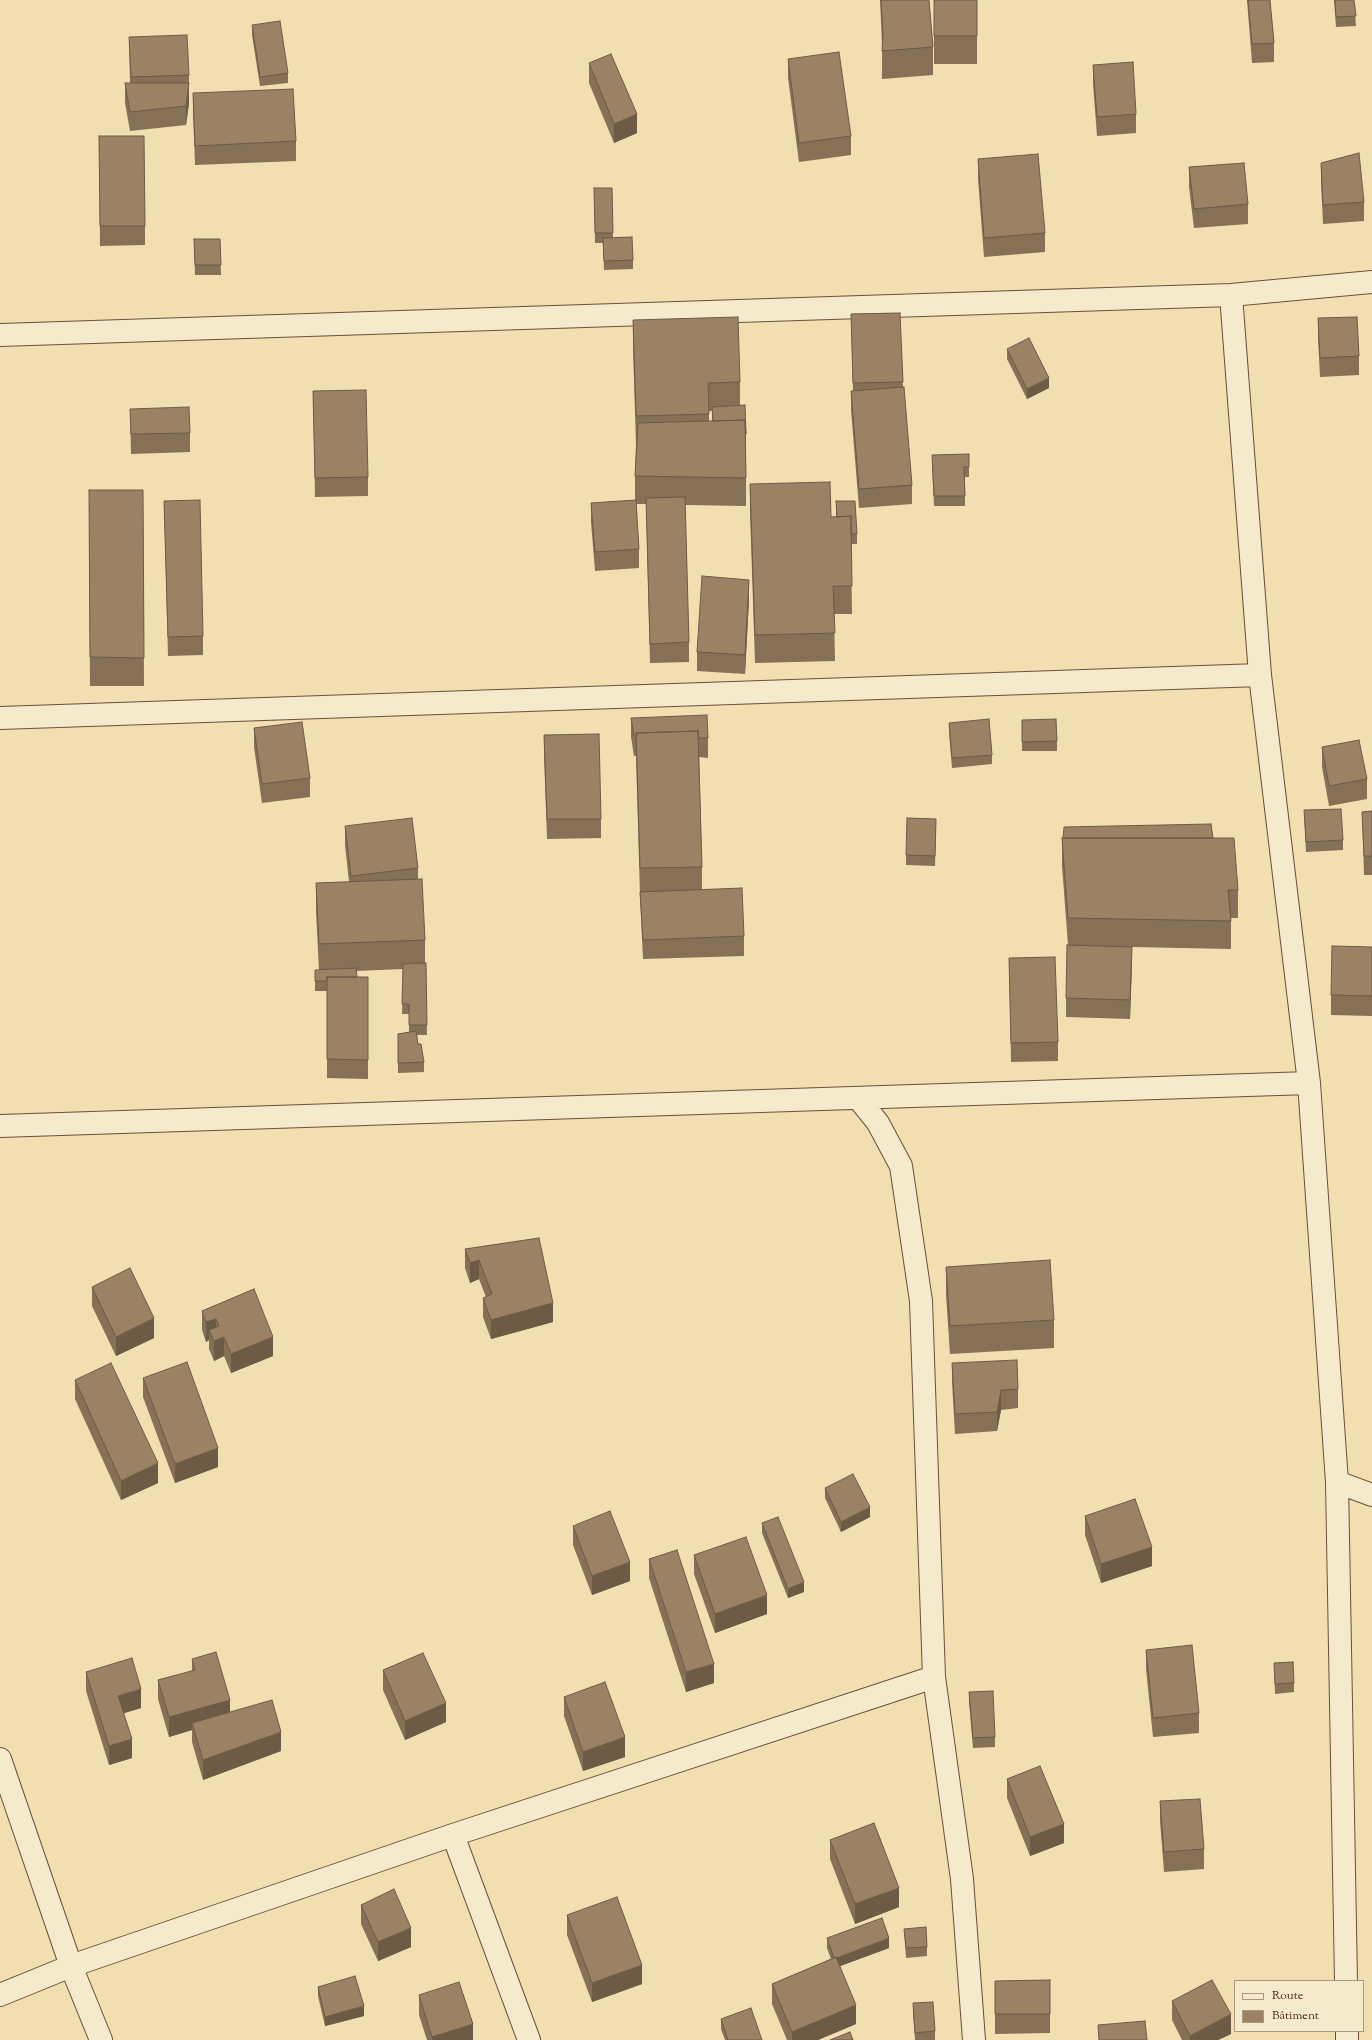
<!DOCTYPE html>
<html>
<head>
<meta charset="utf-8">
<style>
  body { margin:0 }
  #map { position:relative; width:1372px; height:2040px; overflow:hidden; background:#f1dfb1; font-family:"Sorts Mill Goudy",serif }
  canvas { display:block }
  .legend { position:absolute; left:1234px; top:1980px; width:130px; height:52px; box-sizing:border-box; background:#f6eacc; border:1px solid #ad9881; margin:0; padding:5px 7px; list-style:none; font-size:12px; color:#401e10 }
  .legend li { display:flex; align-items:center; gap:8px; height:20px }
  .legend b { width:20px; border:1px solid #ad9881 }
</style>
</head>
<body>
<div id="map">
<canvas width="1372" height="2040"></canvas>
<ul class="legend">
<li><b style="height:5px;background:#f6eacc"></b>Route</li>
<li><b style="height:11px;background:#9c8264"></b>Bâtiment</li>
</ul>
</div>
<script>
const g = document.querySelector('canvas').getContext('2d');
g.lineJoin = 'round';
const toPath = rows => new Path2D(rows.map(r => 'M' + r).join(''));
function stroke(path, color, width, dash) { g.strokeStyle = color; g.lineWidth = width; g.lineCap = dash ? 'butt' : 'round'; g.setLineDash(dash || []); g.stroke(path); }
function fillPath(path, color) { g.fillStyle = color; g.fill(path, 'evenodd'); }
const minor = toPath([
  [1231,295,1260,675,1309,1083,1337,1482,1346,1981],
  [0,335,1231,295,1372,282],
  [0,718,1260,675],
  [858,1098,878,1123,901,1166,921,1301,934,1677,962,1879,974,2040],
  [0,1126,1309,1083],
  [1337,1482,1372,1495],
  [0,1759,71,1966,101,2040],
  [453,1835,529,2040],
  [0,1995,71,1966,453,1835,934,1677],
  [1347,2031,1347,2040]
]);
stroke(minor, '#6c4e38', 24);
stroke(minor, '#f6eacc', 22);
fillPath(toPath([
  [880,0,929,0,933,47,933,75,882,79,882,44],
  [934,0,977,0,977,64,934,64],
  [1247,0,1270,0,1274,43,1274,62,1252,63],
  [1334,0,1354,0,1356,26,1336,27],
  [252,25,288,73,288,83,260,86,252,35],
  [129,37,189,75,189,103,186,125,130,131,125,103,125,83,130,83],
  [788,59,851,136,851,155,799,162,788,78],
  [589,63,637,133,614,143,589,83],
  [1093,65,1136,114,1136,133,1097,136,1093,84],
  [193,93,296,141,296,161,195,165,193,112],
  [99,136,145,226,145,245,100,246],
  [978,159,1045,233,1045,252,984,257,978,179],
  [1321,163,1364,202,1364,221,1323,224,1321,182],
  [1189,167,1248,204,1248,224,1194,228,1189,187],
  [594,188,612,188,613,237,633,260,633,269,604,270,603,243,595,243],
  [194,239,220,239,221,275,195,275],
  [900,313,903,387,912,485,912,504,859,508,851,410,851,391,853,391,851,314],
  [1318,318,1359,356,1359,375,1320,377,1318,338],
  [633,320,740,382,740,406,746,434,746,506,685,505,689,642,689,662,650,663,646,504,636,504,639,549,639,568,595,571,591,522,591,503,635,500,635,476,636,445,633,348],
  [709,411,712,411,712,421,709,421],
  [1007,349,1049,388,1027,399,1007,359],
  [313,391,368,477,368,496,315,497],
  [130,409,190,433,190,452,131,454],
  [969,454,969,477,965,477,965,506,934,506,932,464],
  [750,484,831,517,836,517,836,501,857,534,857,544,851,544,852,614,834,614,835,661,755,663,750,512],
  [89,490,143,490,144,686,90,686],
  [164,501,203,636,203,655,168,656],
  [749,599,745,674,697,671,697,652],
  [631,718,708,738,708,758,699,757,702,867,702,890,744,936,744,956,643,959,640,896,636,756,634,756,631,737],
  [1022,720,1057,741,1057,751,1022,751],
  [949,723,992,755,992,764,952,768,949,732],
  [254,728,310,778,310,797,262,803,254,747],
  [544,735,601,819,601,838,547,839,544,755],
  [1322,747,1367,779,1367,799,1329,806,1322,767],
  [1304,810,1343,840,1343,850,1306,852],
  [1372,811,1372,875,1364,875,1362,812],
  [345,826,418,868,418,879,425,940,425,964,426,963,427,1035,417,1035,418,1044,424,1062,424,1072,398,1073,398,1034,409,1032,409,1014,402,1014,403,969,356,971,357,977,368,977,368,1079,327,1078,327,991,315,991,315,970,319,970,316,911,316,883,349,882,345,845],
  [936,829,935,866,906,865,906,855],
  [1062,838,1213,838,1238,890,1238,918,1231,918,1231,949,1132,947,1130,1019,1066,1017,1066,998,1068,945,1062,866],
  [1372,947,1372,1016,1331,1015,1331,995],
  [1009,958,1058,1042,1058,1061,1011,1062],
  [539,1238,553,1322,491,1339,483,1317,483,1298,486,1297,479,1279,470,1283,465,1268,465,1249],
  [946,1267,1054,1320,1054,1348,950,1354,946,1295],
  [92,1287,154,1338,116,1356,92,1306],
  [254,1289,273,1356,231,1373,224,1356,214,1361,209,1349,209,1340,206,1342,202,1330,202,1311],
  [952,1363,1018,1389,1018,1408,1001,1410,997,1431,955,1434,952,1382],
  [143,1378,218,1467,175,1483,143,1397],
  [75,1380,158,1483,121,1500,75,1399],
  [825,1488,870,1517,841,1532,825,1498],
  [1085,1516,1152,1566,1101,1583,1085,1535],
  [762,1523,804,1592,788,1598,762,1533],
  [573,1526,630,1581,592,1595,573,1545],
  [694,1555,767,1614,715,1633,694,1574],
  [649,1559,714,1683,686,1692,649,1578],
  [1146,1650,1199,1713,1199,1733,1153,1737,1146,1669],
  [192,1659,230,1712,281,1751,203,1780,192,1742,192,1730,169,1737,158,1699,158,1680,192,1671],
  [1274,1663,1294,1683,1294,1692,1275,1694],
  [383,1670,446,1722,405,1740,383,1690],
  [86,1672,141,1708,124,1713,132,1758,109,1765,86,1691],
  [969,1692,995,1737,995,1747,973,1748,969,1702],
  [564,1697,625,1757,583,1771,564,1716],
  [1007,1779,1064,1843,1030,1856,1007,1798],
  [1160,1801,1204,1849,1204,1869,1164,1872,1160,1821],
  [830,1840,899,1907,855,1924,830,1859],
  [361,1905,411,1947,378,1961,361,1924],
  [567,1915,642,1984,592,2002,567,1935],
  [904,1929,927,1947,927,1956,906,1958],
  [827,1938,889,1948,840,1966,856,2024,818,2040,787,2040,772,2004,772,1984,831,1959,827,1948],
  [1050,1980,1050,2033,995,2034,995,1981],
  [318,1987,364,2016,325,2026,318,1996],
  [419,1995,473,2040,427,2040,419,2015],
  [1172,2001,1231,2034,1218,2040,1182,2040,1172,2020],
  [913,2003,935,2031,935,2040,915,2040,913,2013],
  [721,2019,762,2040,725,2040,721,2029]
]), '#867056');
fillPath(toPath([
  [189,83,189,103,186,125,186,106],
  [637,114,637,133,614,143,614,124],
  [1049,378,1049,388,1027,399,1027,389],
  [749,580,749,599,745,674,745,655],
  [1132,947,1132,966,1130,1019,1130,1000],
  [479,1260,479,1279,470,1283,470,1263],
  [553,1303,553,1322,491,1339,491,1320],
  [154,1318,154,1338,116,1356,116,1337],
  [216,1319,216,1338,209,1330,209,1340,206,1342,206,1322],
  [224,1337,224,1356,214,1361,214,1341],
  [273,1337,273,1356,231,1373,231,1354],
  [1001,1390,1001,1410,997,1431,997,1412],
  [218,1448,218,1467,175,1483,175,1464],
  [158,1463,158,1483,121,1500,121,1481],
  [870,1507,870,1517,841,1532,841,1522],
  [1152,1547,1152,1566,1101,1583,1101,1564],
  [630,1562,630,1581,592,1595,592,1576],
  [804,1582,804,1592,788,1598,788,1589],
  [767,1595,767,1614,715,1633,715,1614],
  [714,1664,714,1683,686,1692,686,1672],
  [141,1689,141,1708,118,1715,118,1696],
  [230,1700,230,1720,192,1723,192,1730,169,1737,169,1717],
  [446,1703,446,1722,405,1740,405,1721],
  [281,1732,281,1751,203,1780,203,1760],
  [625,1737,625,1757,583,1771,583,1752],
  [132,1739,132,1758,109,1765,109,1746],
  [1064,1824,1064,1843,1030,1856,1030,1837],
  [899,1888,899,1907,855,1924,855,1904],
  [411,1928,411,1947,378,1961,378,1942],
  [889,1938,889,1948,835,1968,835,1959],
  [642,1965,642,1984,592,2002,592,1983],
  [856,2005,856,2024,818,2040,792,2040,792,2032],
  [364,2006,364,2016,325,2026,325,2017],
  [1231,2014,1231,2034,1218,2040,1190,2040,1190,2036],
  [473,2024,473,2040,432,2040,432,2037]
]), '#6d5b46');
const building = toPath([
  [881,0,929,0,933,47,882,51,883,34,881,0],
  [934,0,977,0,977,36,934,36,934,0],
  [1248,0,1270,0,1274,43,1252,44,1248,0],
  [1335,0,1354,0,1356,16,1336,17,1335,0],
  [280,21,288,73,260,77,252,25,280,21],
  [187,35,189,75,131,77,129,37,187,35],
  [839,52,851,136,799,143,788,59,839,52],
  [611,54,637,114,614,124,589,63,611,54],
  [1133,62,1136,114,1097,117,1093,65,1133,62],
  [125,83,189,83,186,106,130,112,125,83],
  [293,89,296,141,195,146,193,93,293,89],
  [99,136,144,136,145,226,100,226,99,136],
  [1359,153,1364,202,1323,205,1321,163,1359,153],
  [1038,154,1045,233,984,238,978,159,1038,154],
  [1244,163,1248,204,1194,209,1189,167,1244,163],
  [594,188,612,188,613,233,595,233,594,188],
  [632,237,633,260,604,261,603,238,632,237],
  [194,239,220,239,221,265,195,265,194,239],
  [900,313,903,382,853,383,851,314,900,313],
  [738,317,740,382,708,383,709,414,636,416,633,320,738,317],
  [1357,317,1359,356,1320,358,1318,318,1357,317],
  [1029,338,1049,378,1027,389,1007,349,1029,338],
  [904,387,912,485,859,489,851,391,904,387],
  [366,390,368,477,315,478,313,391,366,390],
  [745,405,746,434,745,420,713,421,712,407,745,405],
  [189,407,190,433,131,434,130,409,189,407],
  [745,420,746,478,635,476,638,423,745,420],
  [969,454,969,467,964,467,965,496,934,496,932,455,969,454],
  [830,482,831,517,851,516,852,586,833,586,835,633,755,635,750,484,830,482],
  [89,490,143,490,144,658,90,657,89,490],
  [685,497,689,642,650,644,646,498,685,497],
  [200,500,203,636,168,637,164,501,200,500],
  [636,500,639,549,595,552,591,503,636,500],
  [836,501,855,501,857,534,851,534,851,516,837,517,836,501],
  [702,576,749,580,745,655,697,652,702,576],
  [707,715,708,738,698,738,698,731,636,733,637,736,634,736,631,718,707,715],
  [989,719,992,755,952,758,949,723,989,719],
  [1056,719,1057,741,1022,742,1022,720,1056,719],
  [302,722,310,778,262,784,254,728,302,722],
  [698,731,702,867,640,868,636,733,698,731],
  [599,734,601,819,547,819,544,735,599,734],
  [1359,740,1367,779,1329,786,1322,747,1359,740],
  [1341,809,1343,840,1306,842,1304,810,1341,809],
  [1372,811,1372,856,1364,856,1362,812,1372,811],
  [412,818,418,868,351,876,345,826,412,818],
  [907,818,936,819,935,856,906,855,907,818],
  [1211,824,1213,838,1063,838,1064,827,1211,824],
  [1062,838,1234,838,1238,890,1228,890,1231,921,1068,918,1062,838],
  [422,879,425,940,319,944,316,883,422,879],
  [742,888,744,936,643,940,640,892,742,888],
  [1067,945,1132,947,1130,1000,1066,998,1067,945],
  [1332,946,1372,947,1372,996,1331,995,1332,946],
  [1055,957,1058,1042,1011,1043,1009,958,1055,957],
  [426,963,427,1025,409,1025,409,1004,402,1004,403,964,426,963],
  [356,968,357,977,327,977,327,981,315,981,315,970,356,968],
  [327,977,368,977,368,1060,327,1059,327,977],
  [416,1031,418,1044,421,1044,424,1062,398,1063,398,1034,416,1031],
  [539,1238,553,1303,491,1320,483,1298,492,1294,479,1260,470,1263,465,1249,539,1238],
  [1050,1260,1054,1320,950,1326,946,1267,1050,1260],
  [130,1268,154,1318,116,1337,92,1287,130,1268],
  [254,1289,273,1337,231,1354,224,1337,214,1341,209,1330,219,1326,216,1319,206,1322,202,1311,254,1289],
  [1017,1360,1018,1389,1001,1390,997,1412,955,1414,952,1363,1017,1360],
  [187,1362,218,1448,175,1464,143,1378,187,1362],
  [111,1363,158,1463,121,1481,75,1380,111,1363],
  [853,1474,870,1507,841,1522,825,1488,853,1474],
  [1135,1499,1152,1547,1101,1564,1085,1516,1135,1499],
  [610,1511,630,1562,592,1576,573,1526,610,1511],
  [778,1517,804,1582,788,1589,762,1523,778,1517],
  [746,1537,767,1595,715,1614,694,1555,746,1537],
  [677,1550,714,1664,686,1672,649,1559,677,1550],
  [1192,1645,1199,1713,1153,1718,1146,1650,1192,1645],
  [216,1652,230,1700,169,1717,158,1680,195,1670,192,1659,216,1652],
  [423,1653,446,1703,405,1721,383,1670,423,1653],
  [132,1658,141,1689,118,1696,132,1739,109,1746,86,1672,132,1658],
  [1293,1662,1294,1683,1275,1684,1274,1663,1293,1662],
  [605,1682,625,1737,583,1752,564,1697,605,1682],
  [993,1691,995,1737,973,1738,969,1692,993,1691],
  [272,1700,281,1732,203,1760,192,1723,272,1700],
  [1040,1766,1064,1824,1030,1837,1007,1779,1040,1766],
  [1200,1799,1204,1849,1164,1852,1160,1801,1200,1799],
  [874,1823,899,1888,855,1904,830,1840,874,1823],
  [394,1889,411,1928,378,1942,361,1905,394,1889],
  [617,1897,642,1965,592,1983,567,1915,617,1897],
  [882,1918,889,1938,837,1958,836,1957,834,1958,827,1938,882,1918],
  [926,1927,927,1947,906,1948,904,1929,926,1927],
  [836,1957,856,2005,792,2032,772,1984,836,1957],
  [355,1976,364,2006,325,2017,318,1987,355,1976],
  [1050,1980,1050,2014,995,2014,995,1981,1050,1980],
  [1212,1980,1231,2014,1190,2036,1172,2001,1212,1980],
  [459,1982,473,2024,432,2037,419,1995,459,1982],
  [933,2002,935,2031,915,2033,913,2003,933,2002],
  [751,2008,762,2040,728,2040,721,2019,751,2008],
  [1145,2021,1147,2040,1099,2040,1098,2025,1145,2021],
  [850,2032,853,2040,830,2040,850,2032]
]);
fillPath(building, '#9c8264');
stroke(building, '#6d5b46', 1);
</script>
</body>
</html>
